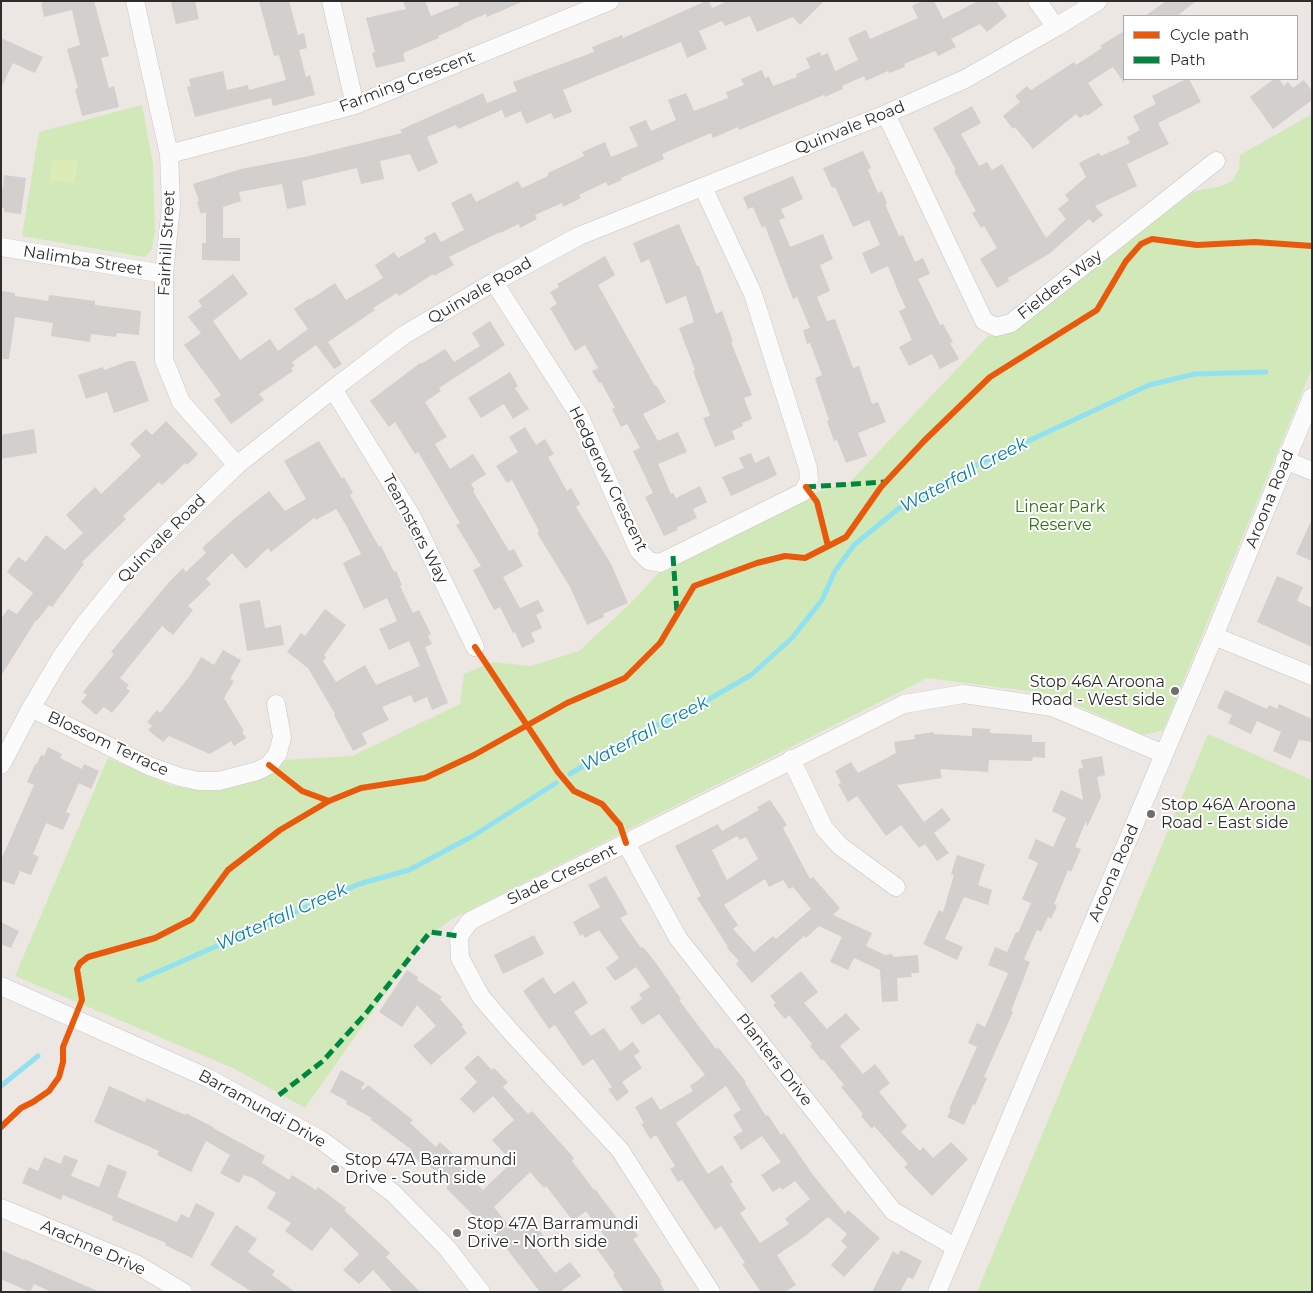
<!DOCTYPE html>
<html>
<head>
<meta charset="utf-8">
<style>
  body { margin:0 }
  #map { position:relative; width:1313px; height:1293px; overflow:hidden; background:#ece7e2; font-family:Montserrat,sans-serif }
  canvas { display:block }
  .frame { position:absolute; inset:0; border:2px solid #2d2d2d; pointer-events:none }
  .legend { position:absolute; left:1123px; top:15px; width:175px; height:65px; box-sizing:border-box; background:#fff; border:1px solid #ababab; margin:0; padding:6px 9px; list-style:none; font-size:15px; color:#2d2d2d }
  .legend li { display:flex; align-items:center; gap:10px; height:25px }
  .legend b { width:25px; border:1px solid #ababab }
</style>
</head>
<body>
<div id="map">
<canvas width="1313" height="1293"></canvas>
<div class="frame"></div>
<ul class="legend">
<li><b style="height:6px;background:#e8590c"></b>Cycle path</li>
<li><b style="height:6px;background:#00873e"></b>Path</li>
</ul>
</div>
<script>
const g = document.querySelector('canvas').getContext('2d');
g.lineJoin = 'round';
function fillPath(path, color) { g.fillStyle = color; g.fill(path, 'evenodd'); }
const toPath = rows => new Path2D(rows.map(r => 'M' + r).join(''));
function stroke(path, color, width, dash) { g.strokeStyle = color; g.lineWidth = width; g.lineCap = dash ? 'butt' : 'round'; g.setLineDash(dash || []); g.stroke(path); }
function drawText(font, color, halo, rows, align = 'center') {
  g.font = font + ' Montserrat,sans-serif'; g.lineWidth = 4; g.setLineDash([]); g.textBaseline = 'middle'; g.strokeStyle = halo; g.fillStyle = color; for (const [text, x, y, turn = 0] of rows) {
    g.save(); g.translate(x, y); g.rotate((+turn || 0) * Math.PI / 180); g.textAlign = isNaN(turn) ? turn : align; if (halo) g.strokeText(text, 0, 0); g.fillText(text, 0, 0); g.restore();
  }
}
fillPath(toPath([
  [142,105,153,164,155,231,152,249,145,257,22,236,39,132],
  [1312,114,1312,368,1163,730,1144,735,1051,694,927,678,452,919,422,941,305,1108,233,1068,15,976,108,758,170,785,195,790,216,791,239,786,264,776,282,760,352,756,460,704,464,674,492,662,531,666,579,651,632,602,659,572,812,494,850,482,988,336,1009,332,1193,192,1204,189,1219,187,1232,181,1239,169,1240,155],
  [1208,734,1312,780,1312,1292,977,1292]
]), '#d1e8b9');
fillPath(toPath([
  [52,159,77,161,75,183,50,181]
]), '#ddecb7');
stroke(toPath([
  [570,774,632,737,699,705,751,675,792,638,822,600,835,571,854,545,898,509,968,469,1149,385,1195,374,1266,372],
  [139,980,359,884,409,870,473,836,556,783],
  [1,1086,38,1056]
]), '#92e1f1', 5);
fillPath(toPath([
  [48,1,94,1,109,56,101,58,109,88,114,86,119,107,82,116,75,89,78,88,67,49,80,45,72,10,44,17,41,3],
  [173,1,195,1,199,19,176,24,171,3],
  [259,1,289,1,298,35,304,33,307,48,299,50,306,77,310,75,315,95,273,106,271,98,195,117,187,87,191,86,189,79,223,71,227,90,248,85,249,90,286,80,279,55,274,56],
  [403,1,425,1,431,16,459,5,458,1,524,1,487,17,486,14,462,24,463,25,438,36,439,38,403,53,405,61,376,68,372,53,375,52,366,18,406,9],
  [706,1,709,1,712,8,728,1,824,1,800,25,793,17,757,32,750,16,725,26,722,21,699,31,707,49,687,58,681,42,563,90,572,112,554,119,551,113,526,124,521,111,505,118,502,110,458,129,456,125,427,137,438,163,418,172,410,154,380,161,384,179,361,184,357,168,302,181,306,205,287,209,282,184,239,192,241,201,223,207,223,238,240,238,240,261,202,260,202,243,206,243,206,212,201,214,197,202,199,201,193,184,241,169,309,156,402,133,400,130,483,93,487,103,517,91,513,82,594,52,592,47,622,35,623,38],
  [922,1,934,1,943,19,978,1,996,1,1007,16,987,32,980,24,951,39,956,47,938,56,935,51,904,64,905,67,889,73,888,71,866,81,864,76,842,86,843,89,825,97,824,95,739,130,738,127,713,138,711,133,662,154,664,159,621,178,622,180,608,186,606,182,579,195,581,198,563,207,562,203,535,215,537,219,520,228,519,224,500,233,500,232,449,257,454,265,434,276,433,274,399,296,397,293,373,308,375,310,328,342,342,364,334,369,316,345,292,362,295,366,291,368,293,371,259,394,264,400,231,424,214,400,221,395,210,380,211,379,210,380,184,345,201,333,188,317,202,306,198,301,233,274,248,294,213,321,240,360,270,339,278,351,308,329,294,309,310,298,311,299,335,283,346,300,383,278,375,265,394,252,398,258,426,242,424,238,435,232,441,242,464,230,451,203,471,193,476,202,518,181,522,188,548,176,548,173,584,156,582,152,605,142,611,157,638,146,629,127,646,120,651,131,676,120,668,100,686,93,694,111,728,98,726,92,744,85,741,79,762,70,765,78,769,76,773,86,797,77,796,74,810,68,806,58,820,52,821,56,828,53,835,71,858,60,848,38,866,30,870,39,918,18,912,6],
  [1166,1,1196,1,1177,16,1145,16],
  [1124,31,1124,83,1113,67,1088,83,1103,105,1087,116,1086,114,1080,118,1076,114,1033,149,1015,127,1013,129,1003,116,1020,102,1015,96,1027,86,1031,90,1074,62,1076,65,1102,48,1100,46],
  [1,38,43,57,35,73,13,63,1,88],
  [1186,79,1189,79,1201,102,1158,123,1169,144,1127,164,1137,186,1095,206,1103,215,1093,223,1089,219,1049,254,1008,278,1009,281,997,288,980,259,997,248,984,226,981,228,972,213,976,211,954,171,956,170,933,128,972,106,981,123,961,134,979,166,987,162,992,170,1002,164,1046,238,1066,219,1058,209,1069,200,1065,195,1086,177,1079,163,1099,153,1101,156,1130,143,1127,137,1140,130,1133,116,1156,104,1152,96],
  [1274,79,1279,79,1284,86,1288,82,1293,88,1304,80,1312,91,1312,100,1273,129,1250,97],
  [863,151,871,168,868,170,878,193,882,191,887,203,885,204,899,236,903,235,915,262,923,258,930,274,918,279,940,325,943,324,953,342,950,343,959,359,940,369,932,354,909,366,899,347,912,340,899,311,906,308,898,291,888,266,871,274,862,253,880,245,869,220,853,227,835,187,832,188,823,168],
  [4,175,26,178,21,214,4,212,4,208,1,208,1,188,3,189],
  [793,176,803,199,781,209,785,218,779,220,790,247,823,234,833,259,820,265,830,291,817,297,827,321,835,319,853,368,859,366,872,404,878,402,886,422,858,433,867,456,846,463,837,440,834,441,827,421,829,420,815,378,822,375,810,343,807,344,803,330,810,328,797,297,793,299,765,226,762,228,753,207,748,209,743,197],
  [679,224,697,266,699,266,716,314,722,311,733,342,731,342,752,395,744,398,752,419,742,423,743,426,732,431,735,439,715,447,703,418,710,416,693,371,695,370,679,328,694,322,686,296,666,304,649,259,641,263,633,243],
  [605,256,615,275,598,285,655,386,656,385,666,402,643,414,658,441,678,432,687,452,658,464,671,494,673,493,676,498,700,486,707,502,693,509,697,518,676,528,678,530,664,536,645,497,653,493,633,451,640,448,627,424,621,427,612,409,615,408,601,382,599,383,592,371,598,368,585,345,575,351,550,308,557,304,550,292,559,287,557,284],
  [1,291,15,293,15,296,48,301,49,295,95,301,95,305,141,311,139,335,117,333,116,337,91,334,90,342,51,336,53,323,15,317,9,359,1,359],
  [490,321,505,345,439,388,441,391,425,402,447,437,435,444,450,469,473,454,486,474,471,484,475,490,473,491,509,551,514,549,523,566,503,577,520,608,538,600,544,611,536,615,542,628,531,633,535,642,522,648,515,632,513,633,500,607,494,610,473,570,481,566,456,525,460,523,418,452,415,454,395,422,389,427,370,401,420,363,421,364,445,349,454,362,480,346,472,333],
  [129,361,135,361,149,401,114,413,107,392,86,399,78,375,103,367,104,370],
  [510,372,518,386,515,388,529,409,513,419,504,404,481,418,468,398],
  [166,421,198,454,187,465,185,463,162,485,159,482,123,516,126,519,82,562,84,564,52,607,49,605,37,621,36,620,1,676,1,619,8,609,17,614,33,593,7,572,18,557,26,562,46,535,65,550,83,533,66,515,95,487,101,494,141,456,130,444,146,429,152,435],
  [525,427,536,445,545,439,554,454,548,457,567,491,571,488,580,504,576,507,611,564,628,603,603,614,604,617,587,625,570,587,537,533,539,531,512,480,507,483,496,466,518,452,509,437],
  [34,429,37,453,1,459,1,435],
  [319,441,342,479,344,477,353,493,350,495,379,547,381,546,394,572,396,571,402,585,400,586,413,613,419,610,431,634,428,636,432,644,425,647,448,703,432,710,427,697,414,703,411,695,382,707,389,720,362,733,367,744,353,751,334,715,335,714,308,668,287,652,301,633,305,636,325,609,346,625,324,655,326,657,323,661,336,682,365,665,376,685,420,666,409,641,389,650,379,629,397,621,387,598,364,609,343,563,361,554,346,525,336,509,316,520,315,517,271,552,268,548,246,569,232,553,206,579,211,584,188,606,193,610,173,635,162,626,120,678,129,685,126,688,130,691,112,713,104,707,96,715,81,702,87,695,83,692,114,654,111,652,170,581,183,568,186,572,206,553,202,548,235,518,269,491,285,511,306,499,284,461],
  [751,453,755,463,769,456,777,475,731,496,722,477,744,468,739,458],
  [1312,519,1312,561,1296,554],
  [1277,576,1303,587,1297,601,1312,608,1312,647,1257,622],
  [260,600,265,628,281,625,284,645,247,651,239,604],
  [223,650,241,660,230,679,234,681,224,698,244,731,242,732,246,738,234,746,231,741,210,754,169,736,163,742,148,730,152,726,147,722,157,710,160,713,189,677,201,657,214,665],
  [1225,690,1267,709,1269,705,1277,709,1279,704,1312,719,1312,742,1299,740,1291,759,1273,751,1281,732,1257,721,1251,734,1228,723,1232,715,1217,708],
  [972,728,990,729,990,733,1032,735,1032,742,1045,742,1045,758,1033,757,1032,761,989,760,988,772,940,769,942,778,897,785,924,822,942,808,951,820,934,833,949,853,937,861,925,844,919,848,901,825,886,836,857,796,848,802,838,784,841,783,835,771,851,762,858,773,896,753,894,742,915,739,914,735,934,732,934,734,972,736],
  [48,747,62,754,60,758,82,769,84,764,99,771,91,789,79,783,66,812,70,814,63,830,46,823,33,854,39,857,31,875,20,871,14,885,1,880,1,860,34,785,27,782,35,764,36,765,41,755,44,756],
  [1102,756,1105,775,1097,777,1101,797,1087,827,1086,821,1075,847,1081,849,1071,872,1068,870,1054,904,1057,906,1051,919,1048,917,1041,932,1037,930,1024,959,1030,962,1011,1011,1013,1012,984,1077,987,1078,975,1105,973,1104,964,1125,947,1117,951,1110,949,1109,977,1047,968,1043,977,1023,985,1027,1008,973,988,965,995,947,1007,952,1016,932,1018,933,1031,903,1022,899,1038,863,1028,858,1036,839,1053,847,1066,818,1052,811,1061,790,1083,800,1078,769,1083,768,1081,760],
  [770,800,787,825,783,828,810,879,813,877,840,908,833,915,872,933,866,946,885,955,892,954,893,957,918,955,919,973,911,973,912,977,897,978,898,1001,882,1002,880,970,854,958,848,970,830,962,842,937,819,926,806,938,804,936,752,983,736,964,739,961,727,948,728,947,697,898,701,896,675,846,718,824,722,831,759,810,757,807],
  [737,836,740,840,746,837,758,859,727,880,712,850],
  [765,879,769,887,783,880,789,889,793,887,811,909,776,939,773,936,754,952,733,929,738,925,724,905],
  [957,855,985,864,978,885,992,890,988,905,964,897,945,939,963,947,957,960,923,944,939,910,943,912,954,875,951,874],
  [606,876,628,914,620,918,641,948,643,947,656,963,681,999,679,1000,716,1049,718,1047,746,1082,745,1083,766,1116,768,1115,781,1135,784,1133,813,1175,845,1214,848,1210,880,1238,844,1277,831,1265,847,1247,841,1241,847,1234,828,1217,804,1237,777,1255,796,1285,785,1292,761,1292,742,1264,745,1263,721,1226,715,1230,682,1180,678,1182,670,1169,675,1166,656,1135,650,1139,641,1124,644,1123,635,1107,652,1097,660,1110,693,1091,690,1086,705,1075,659,1014,642,1025,630,1007,642,999,639,994,650,987,636,967,615,981,606,968,619,958,599,930,585,938,583,934,580,936,573,922,600,907,588,885],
  [726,1086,741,1110,733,1115,743,1131,733,1137,741,1150,762,1136,781,1162,761,1175,773,1192,780,1187,782,1190,795,1181,810,1199,785,1219,789,1224,760,1243,740,1213,746,1209,730,1184,733,1182,722,1165,708,1174,676,1123],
  [1,922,19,931,11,948,1,944],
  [534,935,544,954,503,974,494,955],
  [407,970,418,977,417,980,442,997,440,999,463,1025,462,1027,467,1033,431,1065,413,1046,436,1026,417,1005,402,1027,379,1012],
  [801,971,818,992,804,1003,827,1029,846,1013,860,1029,840,1046,863,1074,875,1064,890,1083,879,1092,907,1126,901,1132,920,1151,923,1147,933,1158,951,1142,968,1159,932,1196,904,1167,908,1164,874,1126,872,1129,861,1116,863,1114,841,1087,844,1085,823,1059,822,1061,810,1046,812,1044,789,1015,785,1019,773,1005,776,1003,770,996],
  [543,977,554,994,574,981,588,1003,574,1012,591,1036,604,1028,620,1051,633,1042,640,1052,634,1056,642,1068,622,1082,629,1092,617,1101,608,1089,612,1087,593,1059,583,1066,555,1025,549,1029,523,991],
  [478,1055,492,1070,494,1068,508,1082,503,1087,528,1114,532,1111,574,1158,572,1161,594,1190,595,1189,626,1230,631,1226,638,1236,633,1239,662,1282,660,1282,665,1292,624,1292,613,1275,615,1274,594,1245,605,1237,586,1211,573,1221,546,1186,544,1188,530,1172,494,1207,510,1227,522,1218,530,1229,535,1225,544,1236,533,1244,555,1273,570,1262,581,1276,560,1292,540,1292,483,1218,480,1222,446,1188,449,1184,428,1165,425,1167,409,1152,412,1150,370,1119,372,1118,346,1104,347,1101,330,1092,341,1070,365,1083,361,1088,363,1090,368,1085,413,1120,410,1123,436,1147,440,1142,455,1156,452,1159,483,1190,512,1162,492,1140,514,1120,493,1096,474,1113,460,1099,477,1082,464,1068],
  [109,1086,145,1102,147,1098,185,1115,186,1113,213,1127,213,1128,265,1156,262,1163,289,1180,292,1175,316,1190,318,1187,346,1208,344,1210,390,1253,386,1257,420,1292,393,1292,373,1270,359,1284,343,1270,359,1254,331,1227,312,1251,285,1231,291,1223,267,1208,276,1193,253,1178,244,1175,239,1183,220,1173,230,1155,206,1141,191,1172,157,1155,159,1151,94,1122],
  [64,1155,78,1160,71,1176,99,1187,108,1164,127,1172,117,1197,177,1222,181,1214,189,1218,196,1203,215,1213,192,1258,165,1245,166,1243,112,1220,113,1216,63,1195,61,1200,22,1183,29,1167,38,1171,44,1157,61,1164],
  [236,1225,257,1239,248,1252,275,1271,272,1275,295,1292,252,1292,210,1265],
  [1,1250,24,1260,24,1259,100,1292,51,1292,34,1284,30,1292,1,1279],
  [901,1250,922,1261,913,1279,908,1277,900,1292,872,1292,893,1251,898,1255]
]), '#d2cfcc');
const minor = toPath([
  [135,1,169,154,171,206,164,274,164,360,181,402,237,465],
  [331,1,355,105],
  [1037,1,1056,27],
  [886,114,984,321,996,327,1011,323,1216,161],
  [169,154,355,105,610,1],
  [1,247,164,274],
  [494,282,579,415,639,551,649,561,660,563,803,492,809,480,808,468,753,294,703,187],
  [333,389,412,517,475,647],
  [1285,460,1312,471],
  [1214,636,1312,676],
  [31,708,149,766,180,777,199,781,219,781,257,771,269,765,278,753,282,737,276,704],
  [791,759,824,828,840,846,896,887],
  [1,765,31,708,60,659,83,626,125,574,237,465,333,389,404,335,494,282,579,236,886,114,965,79,1056,27,1098,1],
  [626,843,678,938,893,1211,955,1247],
  [1,986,208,1078,321,1140,393,1193,447,1248,481,1292],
  [1,1208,136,1264,183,1292],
  [711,1292,620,1150,511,1032,481,997,460,958,459,936,470,921,904,704,964,694,1052,707,1164,754],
  [937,1292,1214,636,1312,397]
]);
stroke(minor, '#c7c6c5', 19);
stroke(minor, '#fcfbfb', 18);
stroke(toPath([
  [806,487,885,482],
  [673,556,677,613],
  [279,1095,323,1061,367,1012,430,932,459,936]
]), '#00873e', 5, [10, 5]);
stroke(toPath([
  [806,487,817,502,828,546],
  [475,647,558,772,574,791,602,804,620,825,626,843],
  [269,765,302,791,329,801],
  [1,1127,21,1108,33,1102,49,1091,59,1077,63,1062,63,1047,82,1000,77,969,80,963,88,957,155,938,192,919,228,870,280,830,329,801,361,788,425,778,474,755,567,703,625,678,660,643,694,586,757,563,785,556,805,558,846,537,881,487,924,441,990,377,1097,310,1126,261,1141,244,1152,239,1197,245,1255,242,1312,246]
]), '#e8590c', 6);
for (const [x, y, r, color] of [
  [1175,691,5,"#706e6c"],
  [1151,814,5,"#706e6c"],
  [335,1169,5,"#706e6c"],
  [457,1233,5,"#706e6c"]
]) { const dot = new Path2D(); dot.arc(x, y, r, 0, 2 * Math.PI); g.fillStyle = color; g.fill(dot); stroke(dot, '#fff', 2); }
drawText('16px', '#2d2d2d', '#fff', [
  ["Farming Crescent",407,82,-21],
  ["Quinvale Road",850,128,-22],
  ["Fairhill Street",167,243,-87],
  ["Nalimba Street",83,261,9],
  ["Fielders Way",1060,285,-38],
  ["Quinvale Road",480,291,-30],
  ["Hedgerow Crescent",608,479,64],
  ["Aroona Road",1270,499,-68],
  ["Teamsters Way",415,529,62],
  ["Quinvale Road",162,539,-45],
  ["Blossom Terrace",108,744,25],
  ["Aroona Road",1114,873,-67],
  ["Slade Crescent",562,875,-26],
  ["Planters Drive",774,1060,52],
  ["Barramundi Drive",262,1109,29],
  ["Arachne Drive",93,1248,24]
]);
drawText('16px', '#317116', '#fff', [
  ["Linear Park",1060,507],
  ["Reserve",1060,525]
]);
drawText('16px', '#2d2d2d', '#fff', [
  ["Stop 46A Aroona",1165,682,"right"],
  ["Road - West side",1165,700,"right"],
  ["Stop 46A Aroona",1161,805],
  ["Road - East side",1161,823],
  ["Stop 47A Barramundi",345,1160],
  ["Drive - South side",345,1178],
  ["Stop 47A Barramundi",467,1224],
  ["Drive - North side",467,1242]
], 'left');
drawText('italic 18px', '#047fa9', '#fff', [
  ["Waterfall Creek",964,475,-28],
  ["Waterfall Creek",645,734,-28],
  ["Waterfall Creek",282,917,-24]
]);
</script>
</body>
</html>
